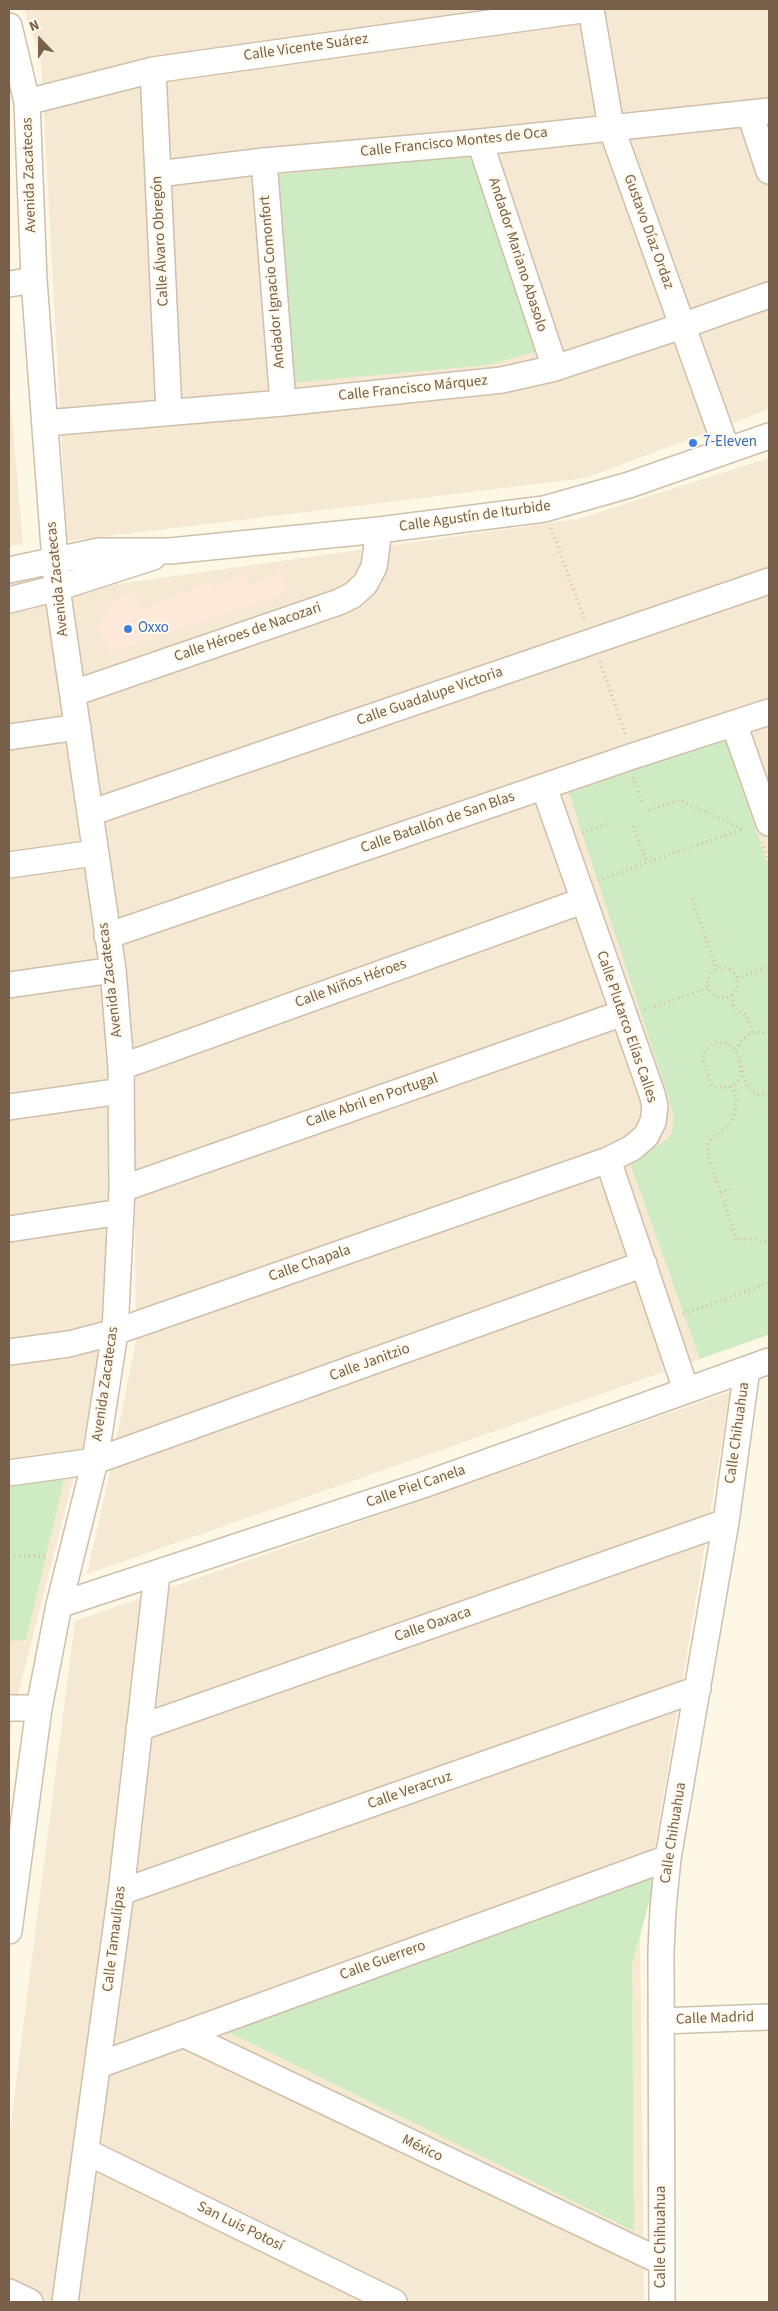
<!DOCTYPE html>
<html>
<head>
<meta charset="utf-8">
<style>
  body { margin:0 }
  #map { position:relative; width:778px; height:2311px; overflow:hidden; background:#fdf7e5; font-family:"Source Sans 3",sans-serif }
  canvas { display:block }
  .frame { position:absolute; inset:0; border:10px solid #775f49; pointer-events:none }
  .north { position:absolute; left:15px; top:15px; width:50px; height:50px; -webkit-text-stroke:4px #fffaec; paint-order:stroke; rotate:338deg; font-size:14px; font-weight:700; line-height:20px; text-align:center; color:#775f49 }
  .north::after { content:''; display:block; margin:auto; width:18px; height:22px; background:#775f49; clip-path:polygon(50% 0,100% 100%,50% 72%,0 100%) }
</style>
</head>
<body>
<div id="map">
<canvas width="778" height="2311"></canvas>
<div class="frame"></div>
<div class="north">N</div>
</div>
<script>
const g = document.querySelector('canvas').getContext('2d');
g.lineJoin = 'round';
function fillPath(path, color) { g.fillStyle = color; g.fill(path, 'evenodd'); }
const toPath = rows => new Path2D(rows.map(r => 'M' + r).join(''));
function stroke(path, color, width, dash) { g.strokeStyle = color; g.lineWidth = width; g.lineCap = dash ? 'butt' : 'round'; g.setLineDash(dash || []); g.stroke(path); }
function drawText(font, color, halo, rows, align = 'center') {
  g.font = font + ' "Source Sans 3",sans-serif'; g.lineWidth = 4; g.setLineDash([]); g.textBaseline = 'middle'; g.strokeStyle = halo; g.fillStyle = color; for (const [text, x, y, turn = 0] of rows) {
    g.save(); g.translate(x, y); g.rotate((+turn || 0) * Math.PI / 180); g.textAlign = isNaN(turn) ? turn : align; if (halo) g.strokeText(text, 0, 0); g.fillText(text, 0, 0); g.restore();
  }
}
fillPath(toPath([
  [24,9,769,9,769,409,586,478,67,541,41,61],
  [9,382,23,544,9,547],
  [769,458,769,1335,87,1574,109,1476,136,1340,133,1041,69,591,578,519],
  [39,553,117,1067,116,1321,94,1456,9,1468,9,559],
  [730,1392,640,1937,644,2302,9,2302,9,2138,75,1621],
  [74,1475,14,1710,9,1749,9,1484]
]), '#f5e9d3');
fillPath(toPath([
  [244,570,251,585,280,572,288,592,109,653,99,628,110,602,134,591,140,610,210,582,213,587,233,579,232,575]
]), '#fee8d9');
fillPath(toPath([
  [475,154,542,350,488,365,290,383,276,175],
  [725,739,769,869,769,1334,700,1359,628,1157,660,1145,671,1135,674,1119,670,1102,569,793],
  [65,1475,26,1640,9,1641,9,1483],
  [659,1868,632,1963,634,2231,214,2025]
]), '#cfebc3');
const minor = toPath([
  [591,9,611,127,727,450],
  [9,26,27,102,34,280,57,588,113,970,121,1067,122,1189,115,1332,95,1461,59,1605,39,1708,9,1931],
  [153,70,169,412],
  [27,102,153,70,589,9],
  [750,114,769,171],
  [480,142,555,368],
  [264,161,283,403],
  [158,174,264,161,480,142,769,111],
  [9,284,34,280],
  [45,423,283,403,502,380,555,368,682,326,769,295],
  [9,570,99,551,170,551,379,530,544,509,629,485,769,436],
  [9,600,57,588,153,557],
  [74,693,339,602,353,595,365,584,374,567,379,530],
  [734,724,769,823],
  [9,737,78,727],
  [90,813,769,581],
  [9,865,94,853],
  [107,936,633,756,769,712],
  [9,985,113,970],
  [121,1067,582,901],
  [9,1107,121,1091],
  [608,1160,686,1390],
  [122,1189,623,1013],
  [9,1229,121,1212],
  [9,1352,69,1344,115,1332,608,1160,632,1148,646,1136,653,1122,655,1106,652,1094,544,787],
  [9,1473,95,1461,644,1264],
  [59,1605,423,1485,769,1361],
  [9,1708,39,1708],
  [139,1728,726,1522],
  [121,1892,698,1689],
  [661,2021,769,2017],
  [183,2034,662,2262],
  [99,2065,668,1858],
  [87,2152,394,2302],
  [9,2292,30,2302],
  [65,2302,121,1892,157,1574],
  [662,2302,661,1951,663,1909,668,1858,726,1522,747,1369]
]);
stroke(minor, '#cfbfab', 28);
stroke(toPath([
  [551,528,585,621],
  [600,662,626,736],
  [633,777,642,802],
  [649,810,679,800,743,829],
  [633,826,647,863],
  [582,833,607,824],
  [762,842,769,863],
  [598,880,743,829],
  [692,899,717,970],
  '708 983a15 15 0 1 1 30 0a15 15 0 1 1-30 0Z',
  [737,978,769,966],
  [732,995,734,1008,747,1015,753,1033],
  [645,1010,709,988],
  [736,1050,741,1041,750,1034,758,1032,769,1034],
  [740,1066,741,1075,736,1083,728,1088,714,1087,711,1084,703,1062,703,1053,714,1043,728,1043,736,1050,748,1089,757,1094,769,1095],
  [731,1086,737,1098,734,1116,726,1128,711,1139,707,1146,708,1156,737,1240,757,1239,769,1243],
  [720,1193,734,1188],
  [769,1274,769,1279],
  [683,1314,769,1283],
  [9,1555,49,1557]
]), '#d9bc9f', 3, [1, 4]);
stroke(minor, '#fff', 25);
for (const [x, y, r, color] of [
  [693,443,5,"#3f7fe0"],
  [128,629,5,"#3f7fe0"]
]) { const dot = new Path2D(); dot.arc(x, y, r, 0, 2 * Math.PI); g.fillStyle = color; g.fill(dot); stroke(dot, '#fffaec', 2); }
drawText('15px', '#775f49', '#fffaec', [
  ["Calle Vicente Suárez",306,48,-8],
  ["Calle Francisco Montes de Oca",454,143,-6],
  ["Avenida Zacatecas",30,175,-92],
  ["Gustavo Díaz Ordaz",648,232,70],
  ["Calle Álvaro Obregón",161,241,-93],
  ["Andador Mariano Abasolo",517,255,72],
  ["Andador Ignacio Comonfort",273,282,-95],
  ["Calle Francisco Márquez",413,389,-6],
  ["Calle Agustín de Iturbide",475,517,-8],
  ["Avenida Zacatecas",58,579,-96],
  ["Calle Héroes de Nacozari",248,633,-19],
  ["Calle Guadalupe Victoria",430,697,-19],
  ["Calle Batallón de San Blas",438,823,-19],
  ["Avenida Zacatecas",111,980,-97],
  ["Calle Niños Héroes",351,984,-20],
  ["Calle Plutarco Elías Calles",626,1027,71],
  ["Calle Abril en Portugal",372,1101,-19],
  ["Calle Chapala",310,1264,-19],
  ["Calle Janitzio",370,1363,-20],
  ["Avenida Zacatecas",106,1384,-82],
  ["Calle Chihuahua",738,1433,-82],
  ["Calle Piel Canela",416,1487,-19],
  ["Calle Oaxaca",433,1625,-19],
  ["Calle Veracruz",410,1791,-19],
  ["Calle Chihuahua",674,1833,-81],
  ["Calle Tamaulipas",115,1939,-83],
  ["Calle Guerrero",383,1961,-20],
  ["Calle Madrid",715,2019,-2],
  ["México",422,2149,26],
  ["San Luis Potosí",240,2227,26],
  ["Calle Chihuahua",662,2237,-90]
]);
drawText('15px', '#366cbe', '#fffaec', [
  ["7-Eleven",703,443],
  ["Oxxo",138,629]
], 'left');
</script>
</body>
</html>
